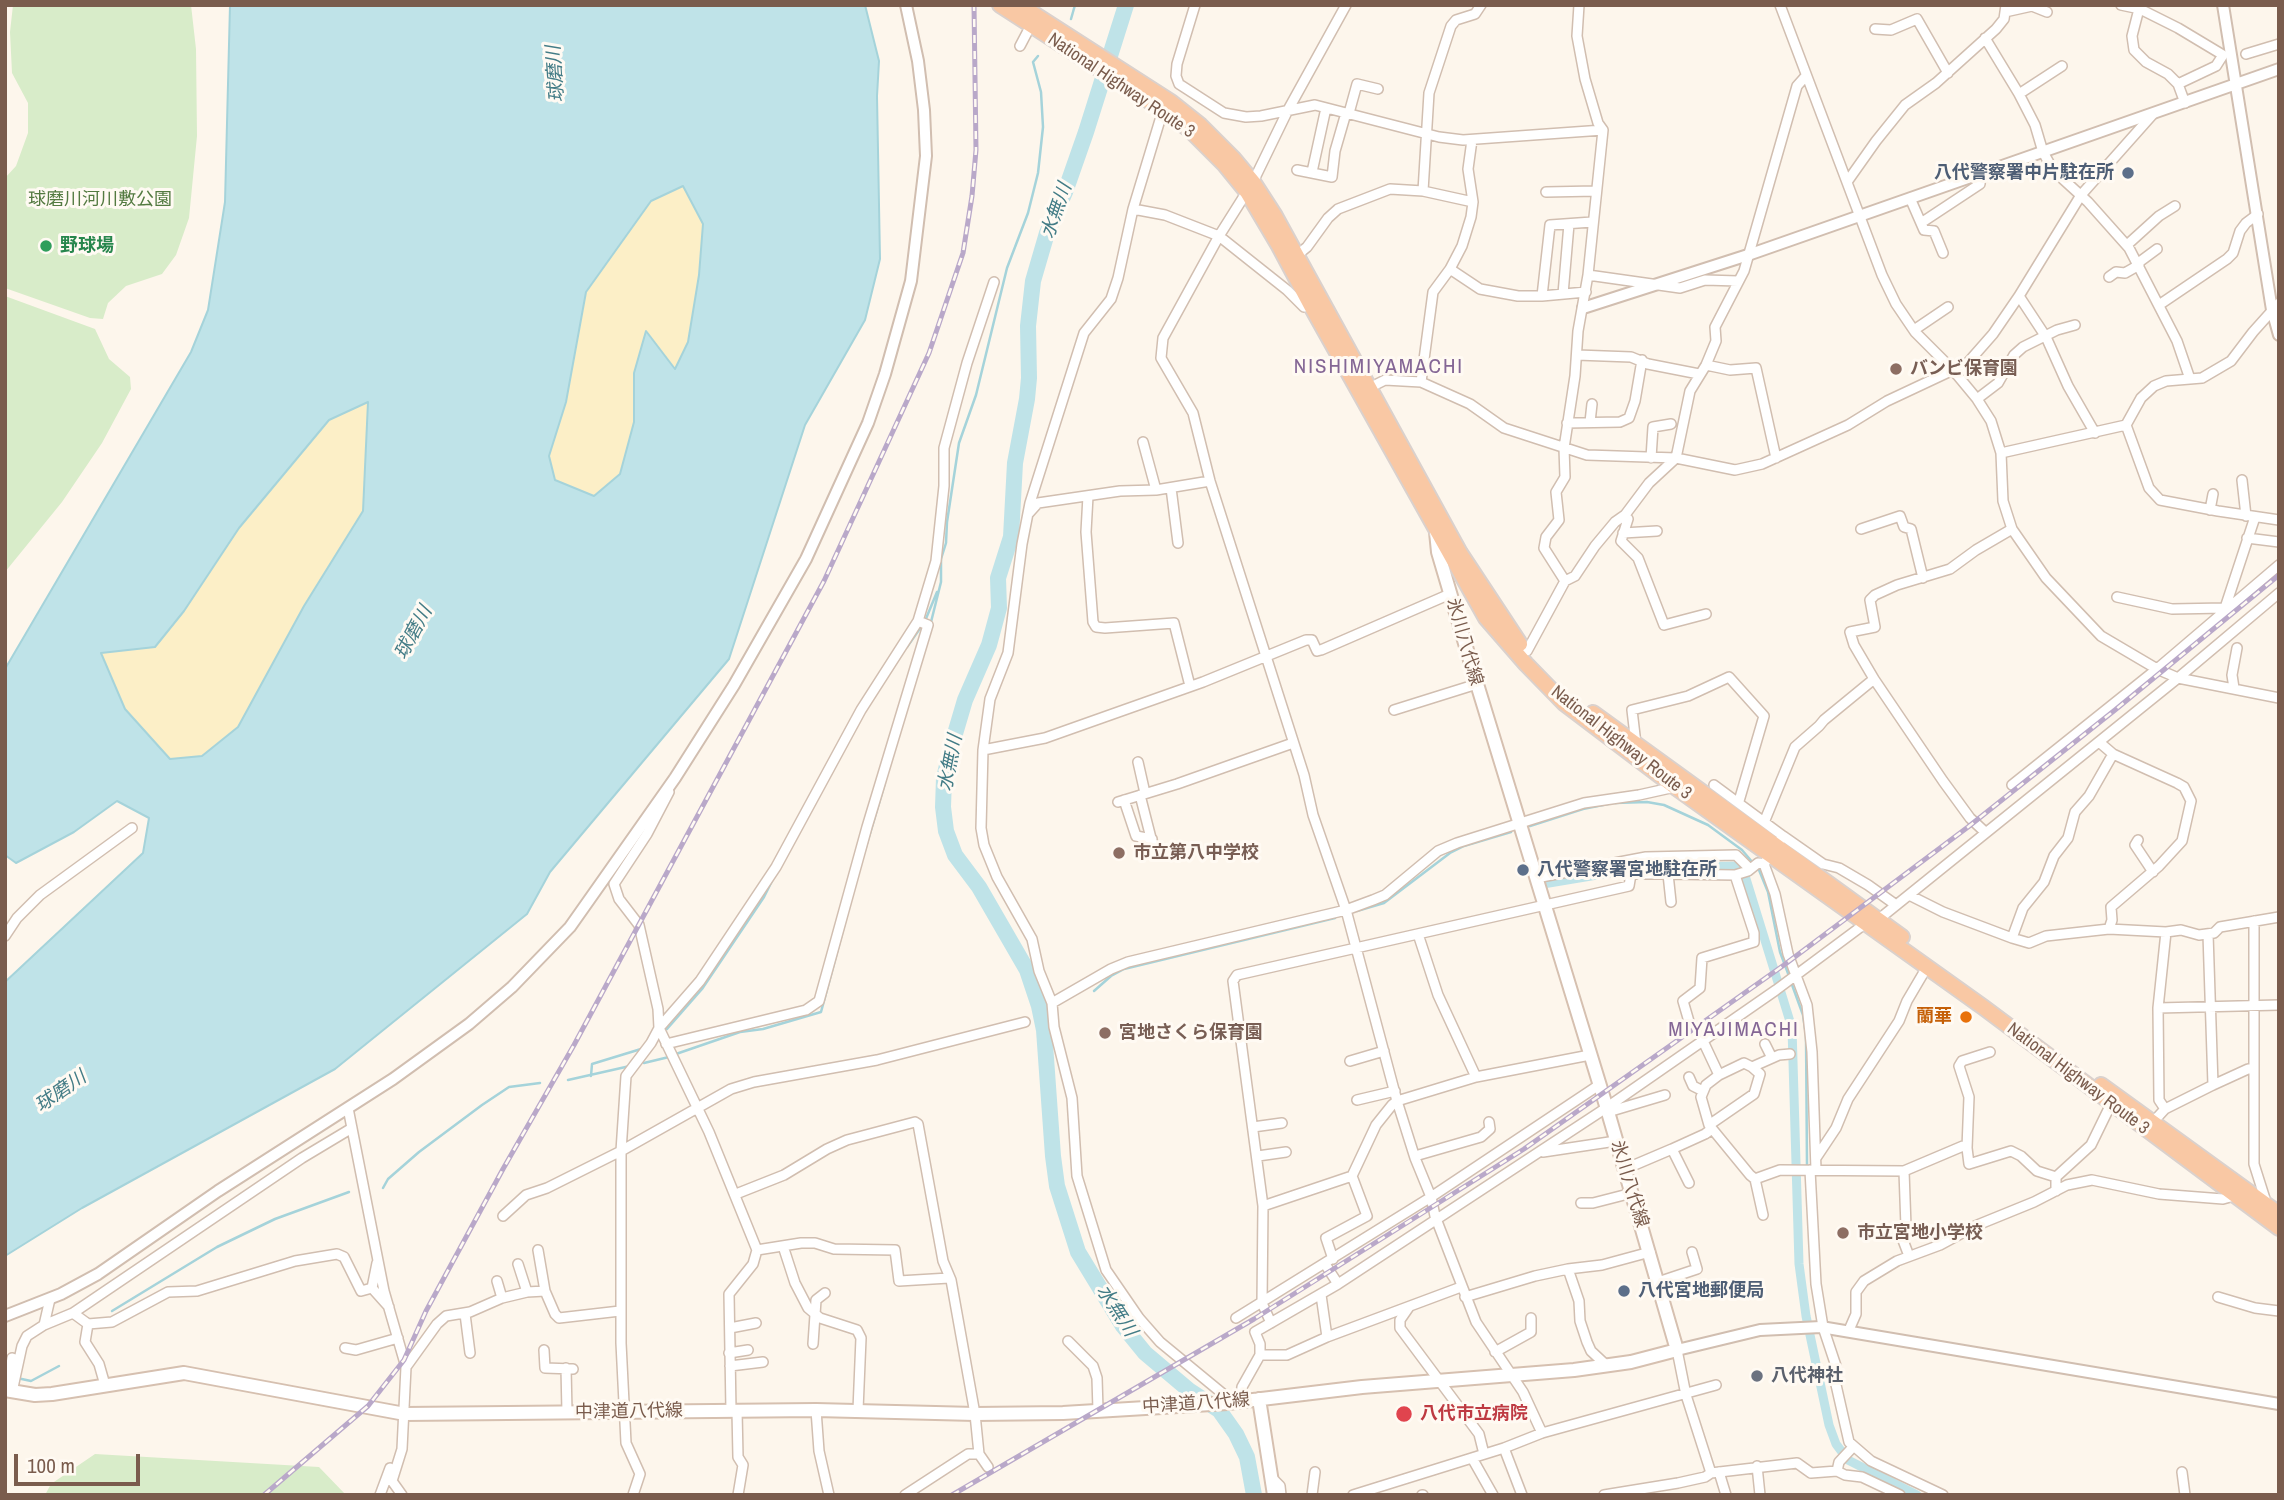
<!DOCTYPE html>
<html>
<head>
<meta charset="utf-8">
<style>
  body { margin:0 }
  #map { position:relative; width:2284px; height:1500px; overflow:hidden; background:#fdf6ec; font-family:"Archivo Narrow",sans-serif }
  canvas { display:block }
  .frame { position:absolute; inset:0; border:7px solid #7a5c4d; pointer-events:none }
  .scale { position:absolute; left:14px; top:1454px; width:126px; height:32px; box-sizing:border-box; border:4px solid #7a5c4d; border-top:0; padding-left:9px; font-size:21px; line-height:24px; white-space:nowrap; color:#7a5c4d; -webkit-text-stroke:5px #fffaf3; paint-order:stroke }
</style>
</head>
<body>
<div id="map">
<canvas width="2284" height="1500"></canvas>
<div class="frame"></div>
<div class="scale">100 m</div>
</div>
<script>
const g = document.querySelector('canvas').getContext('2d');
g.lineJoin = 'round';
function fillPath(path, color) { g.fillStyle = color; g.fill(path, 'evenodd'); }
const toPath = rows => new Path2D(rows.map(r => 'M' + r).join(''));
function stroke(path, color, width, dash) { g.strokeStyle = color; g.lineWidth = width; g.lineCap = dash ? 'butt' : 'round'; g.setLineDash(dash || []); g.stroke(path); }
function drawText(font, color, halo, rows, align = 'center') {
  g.font = font + ' "Archivo Narrow","Noto Sans JP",sans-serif'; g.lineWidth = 6; g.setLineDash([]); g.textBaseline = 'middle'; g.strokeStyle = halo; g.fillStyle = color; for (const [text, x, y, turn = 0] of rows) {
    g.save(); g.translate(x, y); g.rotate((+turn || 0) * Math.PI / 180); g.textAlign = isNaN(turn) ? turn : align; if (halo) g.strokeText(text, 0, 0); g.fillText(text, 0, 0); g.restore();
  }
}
fillPath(toPath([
  [13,5,191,5,196,49,197,136,189,218,176,255,162,274,126,286,108,303,103,319,90,318,5,288,5,178,16,166,28,133,28,103,12,73,10,32],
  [5,296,95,329,109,359,130,377,131,389,102,443,62,502,5,572],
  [95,1454,319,1467,346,1495,45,1495,51,1484]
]), '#d8ecc9');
fillPath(toPath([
  [683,185,703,224,699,275,688,342,676,369,646,332,634,373,634,422,620,474,594,496,555,480,549,456,566,402,586,292,651,201],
  [369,402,363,511,304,606,238,727,202,756,170,759,125,709,101,653,155,647,184,611,239,528,329,420]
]), '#fcefc7');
const water = toPath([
  [230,5,865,5,879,61,877,96,880,259,865,320,805,425,729,659,550,872,527,914,335,1069,82,1208,5,1256,5,982,143,853,149,818,117,801,74,832,16,863,5,855,5,669,191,352,208,310,225,202,230,5],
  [683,186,703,224,699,275,688,342,675,369,646,331,634,373,634,422,620,474,594,496,555,480,549,456,566,402,586,292,651,201,683,186],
  [368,402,363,511,304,606,238,727,202,756,170,759,125,709,101,653,155,647,184,611,239,528,329,420,368,402]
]);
fillPath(water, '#bfe3e8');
stroke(water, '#a5d3da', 2);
stroke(toPath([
  [1071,19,1075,5],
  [925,621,937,592],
  [931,622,941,582,941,559,946,543,947,522,959,443,976,395,1007,268,1028,213,1038,173,1043,127,1041,92,1033,62,1038,56],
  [907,647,921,627],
  [1615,803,1647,802,1664,805,1708,825,1742,850,1759,870,1768,892,1780,952,1789,976],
  [1530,826,1583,809,1608,804],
  [863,857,885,783],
  [1357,911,1384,903,1450,853,1464,846,1511,832],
  [1791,982,1803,1015,1806,1035,1807,1166],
  [1094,991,1111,976,1124,969,1335,918],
  [1039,1006,1044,1004],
  [667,1029,702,989,764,897,774,877],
  [676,1054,740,1032,763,1029,821,1012,850,904],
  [644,1063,669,1057],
  [591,1076,592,1064,641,1049],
  [568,1080,630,1066],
  [383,1188,388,1179,419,1152,482,1105,509,1087,540,1083],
  [112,1311,217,1247,275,1219,349,1192],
  [17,1378,31,1381,59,1366]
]), '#a5d3da', 2.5);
stroke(toPath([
  [1543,884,1639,868,1737,866,1743,869,1792,1028,1799,1264,1806,1316,1829,1425,1836,1444,1848,1460,1917,1495]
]), '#bfe3e8', 9);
stroke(toPath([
  [1126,5,1086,132,1065,192,1047,233,1033,281,1028,326,1029,378,1027,399,1015,463,1011,537,998,578,999,608,989,645,965,700,952,744,944,778,943,807,946,831,955,855,979,887,1027,970,1039,1006,1044,1030,1053,1156,1057,1186,1078,1252,1123,1326,1145,1353,1190,1391,1219,1410,1236,1434,1247,1457,1254,1495]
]), '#bfe3e8', 16);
const minor = toPath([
  [1195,5,1177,64,1176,76,1179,84,1224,113,1246,117,1261,116,1315,105,1439,137,1463,140,1603,130],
  [1346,5,1288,110,1253,182,1219,236,1163,338,1161,358,1193,413,1210,481,1304,775,1313,815,1346,910,1397,1101,1415,1158,1431,1197,1435,1216,1476,1322,1523,1392,1542,1433],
  [1780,5,1882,275,1896,304,1915,332,1953,370,1977,399,1991,421,2001,453,2003,501,2012,529,2046,578,2101,636,2157,669,2178,678,2279,698],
  [2121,5,2140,9,2178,28,2223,55,2216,66,2178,84,2185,103],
  [2140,5,2132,36,2134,50,2146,62,2168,74,2178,84],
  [2005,12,2032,6,2047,12],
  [1875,29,1891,30,1917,19,1948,73],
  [1985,38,2019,94,2035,125,2043,152,2053,170,2088,202,2129,248,2177,341,2190,379],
  [1020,46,1031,25],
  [2246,54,2279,44],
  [2019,94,2062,66],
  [1163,110,1133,209,1118,278,1111,299,1084,333,1030,503,1022,544,1008,653,990,699,983,750,981,828,984,845,997,877,1032,939,1039,971,1052,1003,1054,1027,1072,1098,1077,1176,1106,1270,1139,1318,1160,1342,1234,1403],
  [1349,113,1357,84,1378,89],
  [1297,170,1332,177,1335,151,1346,113],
  [1312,172,1326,108],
  [1847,182,1876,141,1905,105,1936,83,1996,29,2004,19,2006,5],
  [1546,192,1596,191],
  [1910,198,1924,230,1934,231,1943,253],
  [1473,202,1423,191,1429,93,1451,26,1456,20,1475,14,1481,5],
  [1133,209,1165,215,1219,236,1287,290,1304,307,1311,306],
  [1921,223,1980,184,1981,174],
  [2127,245,2159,216,2175,206],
  [1296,256,1307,247,1328,218,1338,209,1390,189,1423,191],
  [2138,263,2157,249],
  [1450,269,1480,289,1518,296,1542,296],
  [1588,275,1680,288,1705,280,1738,281],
  [2109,277,2116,272,2125,273,2139,265],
  [1586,292,1542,296,1550,225,1592,222],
  [1563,294,1569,224],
  [2019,296,2046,337,2068,386,2095,433],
  [2159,305,2227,259,2233,253,2240,231,2246,223,2258,214],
  [1914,330,1948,307],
  [1577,355,1631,357,1648,364,1699,374],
  [1706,365,1730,370,1756,368,1776,458],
  [1957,375,1993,334,2019,296,2081,195,2153,114],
  [1421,382,1433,292,1450,269,1462,246,1471,217,1473,202,1468,169,1472,140],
  [1365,390,1385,380,1421,382,1470,404,1504,428,1587,455,1676,458,1735,470,1762,464,1848,425,1887,401,1953,370],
  [1977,399,1998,383,2014,355,2023,347,2057,330,2075,325],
  [1590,422,1592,404],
  [1567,423,1620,422,1629,418,1635,401,1642,360],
  [2126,425,2149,488,2160,500,2218,511,2279,520],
  [1143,442,1156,490],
  [2001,453,2126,425,2141,398,2154,386,2166,381,2202,378,2231,361,2253,332,2279,303],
  [1651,458,1653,427,1671,424],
  [2242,480,2246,516],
  [1171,488,1178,543],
  [1088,496,1086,532,1093,622,1096,627,1105,628,1174,623,1190,686],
  [2210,510,2213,494],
  [1029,513,1038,503,1120,491,1156,490,1210,481],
  [1625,515,1628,519,1621,541,1638,558,1664,625,1706,614],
  [1861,529,1900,516,1904,527,1911,529,1923,578],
  [1623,533,1657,531],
  [2247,538,2279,542],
  [1565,581,1544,548,1546,537,1559,520,1556,492,1565,477,1564,448,1575,376,1578,331,1588,275,1603,130,1598,123,1585,79,1577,36,1579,5],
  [2117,597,2172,609,2225,608,2255,517],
  [1527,651,1565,581,1575,576,1595,546,1615,522,1625,515,1649,483,1676,458,1690,391,1706,365,1716,341,1715,327,1744,271,1797,86,1805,77],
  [2234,688,2232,675,2237,648],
  [1394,710,1477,684],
  [1636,744,1632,710,1688,696,1729,677,1764,716,1739,801],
  [983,750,1045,738,1203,682,1306,640,1312,640,1317,651,1321,650,1450,594],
  [1138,762,1145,793],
  [1714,785,1783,836],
  [2012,785,2157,669,2279,565],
  [669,792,647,834,614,884,619,899,639,925,658,1009,659,1028,709,1132,757,1250,753,1264,729,1294,731,1411],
  [1140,795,1152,842,1158,848],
  [1124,800,1136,836,1152,839],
  [1118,802,1177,784,1293,743],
  [1765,820,1795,747,1819,726,1824,720,1874,679],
  [1985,832,1970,818,1943,781,1874,679,1854,645,1850,632,1875,627,1870,600,1875,595,1897,585,1950,569,1976,550,2012,529],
  [2138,840,2135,845,2153,872],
  [1536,878,1646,857,1736,855,1750,869],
  [1909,895,1943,912,2012,938,2023,908,2044,882,2054,856,2068,838,2075,812,2089,796,2113,754,2099,742],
  [1671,902,1668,874,1735,875],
  [1879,919,2178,678,2279,593],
  [2109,929,2112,920,2111,907,2159,866,2182,841,2191,801,2184,787,2177,783,2113,754],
  [1418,934,1438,995,1476,1077],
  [5,936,17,918,40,895,132,828],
  [2012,938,2029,943,2046,936,2109,929,2166,932,2181,930,2199,935,2214,933,2220,927,2279,917],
  [1052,1003,1111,969,1128,962,1346,910,1373,900,1385,895,1438,851,1457,843,1584,803,1639,795,1675,787],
  [2158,1008,2279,1005],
  [1690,1025,1683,1001,1700,988,1702,958,1754,942,1754,933,1735,875,1748,871,1758,863,1764,864],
  [1703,1041,1719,1075],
  [666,1044,806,1010,819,1001,867,827,928,625,918,621],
  [1765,1044,1772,1058],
  [1790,1054,1779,1055,1752,1067,1760,1074,1754,1094,1709,1125,1750,1175,1755,1179,1780,1170,1904,1171],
  [1350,1061,1384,1051],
  [2254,1069,2254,1164,2267,1205],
  [1689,1077,1693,1086,1703,1091],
  [2213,1085,2248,1069,2254,1069,2254,921],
  [1357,1100,1395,1091],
  [348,1108,384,1291,406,1367,402,1449,392,1481,402,1495],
  [2165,1109,2213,1085,2208,934],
  [1608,1112,1665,1095],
  [2153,1122,2165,1109,2159,1100,2158,1008,2166,932],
  [1709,1125,1701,1097,1706,1085,1719,1075,1744,1063,1752,1067],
  [1253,1127,1282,1123],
  [1967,1148,1969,1097,1959,1066,1962,1061,1990,1052],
  [1672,1149,1689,1183],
  [1543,1152,1616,1141],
  [1258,1156,1286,1152],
  [1415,1156,1481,1137,1490,1129,1489,1122],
  [1816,1158,1836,1128,1848,1099,1899,1021,1907,1001,1927,967],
  [1625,1169,1672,1149,1705,1134,1712,1129],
  [1810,1170,1816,1284,1823,1327,1836,1366,1834,1376,1849,1442,1871,1461,1943,1495],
  [1816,1170,1812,1052,1807,1005,1788,954,1775,894,1764,864,1783,836,1823,864,1839,868,1868,885,1896,905],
  [2056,1177,2091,1145,2111,1104],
  [1755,1179,1763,1215],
  [736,1194,784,1175,827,1149,847,1140,915,1122,918,1124,943,1261,951,1280,975,1414,979,1454,988,1467],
  [1581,1203,1593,1203,1632,1193],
  [1263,1206,1352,1176],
  [503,1216,526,1195,547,1188,621,1151,731,1089,754,1082,877,1060,1025,1022],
  [783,1246,795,1283,808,1308,820,1318,857,1330,861,1338,858,1410],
  [538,1250,545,1291],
  [757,1250,801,1243,815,1243,834,1249,895,1250,899,1281,949,1278],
  [1909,1256,1901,1235,1906,1227,1904,1171,1963,1146,1967,1148,1969,1164,2011,1151,2021,1156,2037,1171,2056,1177,2056,1191],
  [1333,1259,1326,1238,1367,1216,1352,1176,1376,1125,1392,1105,1397,1101,1476,1077,1590,1055],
  [518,1264,527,1292],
  [1325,1264,1338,1284],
  [1568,1269,1579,1301,1580,1321,1587,1342,1591,1351,1606,1365],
  [497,1281,502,1298],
  [1658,1282,1697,1269,1692,1252],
  [372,1288,389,1307],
  [1321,1295,1327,1337],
  [1465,1297,1535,1276,1568,1269,1602,1265,1650,1252],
  [2218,1297,2255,1308,2279,1311],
  [1409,1307,1400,1320,1400,1328,1479,1434,1484,1454],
  [73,1313,88,1324,112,1322,168,1292,197,1291,295,1261,337,1254,344,1257,361,1291,372,1288,377,1263],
  [465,1314,470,1353],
  [1236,1318,1431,1197,1599,1085],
  [1271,1323,1262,1303,1263,1206,1233,981,1237,975,1629,886,1631,874,1668,874],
  [88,1324,85,1342,99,1364,105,1385],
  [44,1325,73,1313,302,1158,352,1128],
  [730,1328,756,1323],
  [1849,1330,1856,1314,1856,1292,1864,1281,1897,1261,1940,1245,1975,1226,2034,1202,2067,1185,2092,1180,2159,1194,2223,1199,2234,1196],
  [1068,1341,1093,1366,1097,1378,1098,1410],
  [813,1344,816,1300,825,1293],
  [345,1348,356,1350,398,1338],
  [544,1350,545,1368,573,1369],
  [1677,1350,1686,1395,1711,1473],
  [1495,1352,1531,1332,1531,1318],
  [729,1353,748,1350],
  [1260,1355,1287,1355,1327,1337,1461,1287],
  [730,1366,763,1362],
  [406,1367,437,1324,446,1316,470,1312,502,1298,527,1292,545,1291,555,1314,559,1318,620,1311],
  [566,1368,567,1412],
  [8,1383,12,1358,18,1360],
  [12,1392,22,1346,27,1336,44,1325,50,1299],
  [1240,1402,1242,1387,1260,1355,1260,1344,1255,1332,1338,1284,1606,1108,1776,990,1866,923],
  [816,1410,819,1451,829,1495],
  [737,1411,738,1457,743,1465,738,1495],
  [1504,1448,1522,1495],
  [1472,1458,1493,1495],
  [1757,1466,1760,1495],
  [1837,1471,1839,1462,1853,1447],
  [1719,1472,1726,1495],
  [2182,1472,2185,1495],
  [1272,1478,1280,1486,1281,1495],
  [380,1495,390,1468],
  [633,1495,640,1474,626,1443,621,1343,621,1151,626,1076,651,1043,659,1028,700,981,776,867,861,710,918,621,936,561,944,486,944,448,967,363,994,282],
  [905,1495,968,1454,979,1454],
  [1312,1495,1315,1472],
  [1353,1495,1504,1448,1542,1433,1716,1385],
  [1422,1495,1423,1495],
  [1604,1495,1678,1483,1705,1477,1711,1473,1797,1463,1811,1473,1837,1471,1845,1475,1862,1477,1900,1495]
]);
const tertiary = toPath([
  [2223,5,2272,310,2279,335],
  [1583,308,1748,255,2279,69],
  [5,1316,61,1294,98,1274,218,1191,393,1079,469,1024,512,987,570,927,675,778,734,685,806,559,868,423,885,374,911,281,926,156,924,110,918,61,906,5],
  [1677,1350,1760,1330,1821,1327,2279,1404]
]);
const secondary = toPath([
  [5,1390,35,1395,52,1394,184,1373,405,1414,816,1410,975,1414,1063,1413,1228,1403,1362,1387,1574,1370,1631,1362,1677,1350,1608,1112,1477,684,1438,552,1436,532],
  [1259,1399,1274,1495]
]);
const trunk = toPath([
  [1000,5,1163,110,1190,130,1225,165,1247,192,1279,246,1311,306,1486,618,1526,664,1564,703,1675,787,1983,1007,2279,1228],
  [1020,5,1171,102,1200,125,1233,158,1253,182,1275,216,1460,553,1520,644],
  [1593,713,1902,937],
  [2101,1085,2279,1214]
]);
stroke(minor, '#d1beb0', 12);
stroke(tertiary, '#d1beb0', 14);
stroke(secondary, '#d6c0b0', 16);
stroke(trunk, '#dad1cd', 18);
stroke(minor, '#fff', 9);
stroke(tertiary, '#fff', 10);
stroke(secondary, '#fff', 12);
stroke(trunk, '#f9c8a4', 14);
const rail = toPath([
  [264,1495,368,1406,404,1360,426,1311,503,1169,574,1045,824,581,929,353,963,253,972,196,976,150,974,5],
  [952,1495,1254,1319,1524,1149,1784,965,1968,827,2115,710,2279,575]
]);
stroke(rail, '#b9a8c9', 5);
stroke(rail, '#fffaf3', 2.5, [8]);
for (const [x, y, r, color] of [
  [2128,173,7,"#5c6f8a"],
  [46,246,7,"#2e9e5b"],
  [1896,369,7,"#8d6e63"],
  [1119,853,7,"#8d6e63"],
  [1523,870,7,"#5c6f8a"],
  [1966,1017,7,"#e8710a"],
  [1105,1033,7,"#8d6e63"],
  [1843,1233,7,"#8d6e63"],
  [1624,1291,7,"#5c6f8a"],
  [1757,1376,7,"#6b7280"],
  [1404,1414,9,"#e0444e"]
]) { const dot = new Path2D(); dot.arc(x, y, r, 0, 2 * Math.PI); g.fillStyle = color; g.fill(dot); stroke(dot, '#fffaf3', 2.5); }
drawText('18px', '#7a5c4d', '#fffaf3', [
  ["National Highway Route 3",1121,86,34],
  ["氷川八代線",1464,642,74],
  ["National Highway Route 3",1621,743,38],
  ["National Highway Route 3",2078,1079,37],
  ["氷川八代線",1629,1184,73],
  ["中津道八代線",1196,1404,-4],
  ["中津道八代線",629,1412,-1]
]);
drawText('bold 18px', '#4e5e75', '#fffaf3', [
  ["八代警察署中片駐在所",2114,173,"right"],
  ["八代警察署宮地駐在所",1537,870],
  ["八代宮地郵便局",1638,1291]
], 'left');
drawText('18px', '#537a41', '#fffaf3', [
  ["球磨川河川敷公園",100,200]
]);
drawText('bold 18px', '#27864d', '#fffaf3', [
  ["野球場",60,246]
], 'left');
drawText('bold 18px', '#785e54', '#fffaf3', [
  ["バンビ保育園",1910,369],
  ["市立第八中学校",1133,853],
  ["宮地さくら保育園",1119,1033],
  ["市立宮地小学校",1857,1233]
], 'left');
drawText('bold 18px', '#c56008', '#fffaf3', [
  ["蘭華",1952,1017]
], 'right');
drawText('bold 18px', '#5b616d', '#fffaf3', [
  ["八代神社",1771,1376]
], 'left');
drawText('bold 18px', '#be3a42', '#fffaf3', [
  ["八代市立病院",1420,1414]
], 'left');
drawText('italic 19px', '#437c86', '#fffaf3', [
  ["球磨川",556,74,-94],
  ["水無川",1057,211,-71],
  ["球磨川",414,633,-62],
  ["水無川",951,763,-79],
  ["球磨川",61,1092,-35],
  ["水無川",1116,1311,57]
]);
g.letterSpacing = '2px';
drawText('21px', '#846695', '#fffaf3', [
  ["NISHIMIYAMACHI",1379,367],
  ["MIYAJIMACHI",1734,1030]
]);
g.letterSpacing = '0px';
</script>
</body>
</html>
